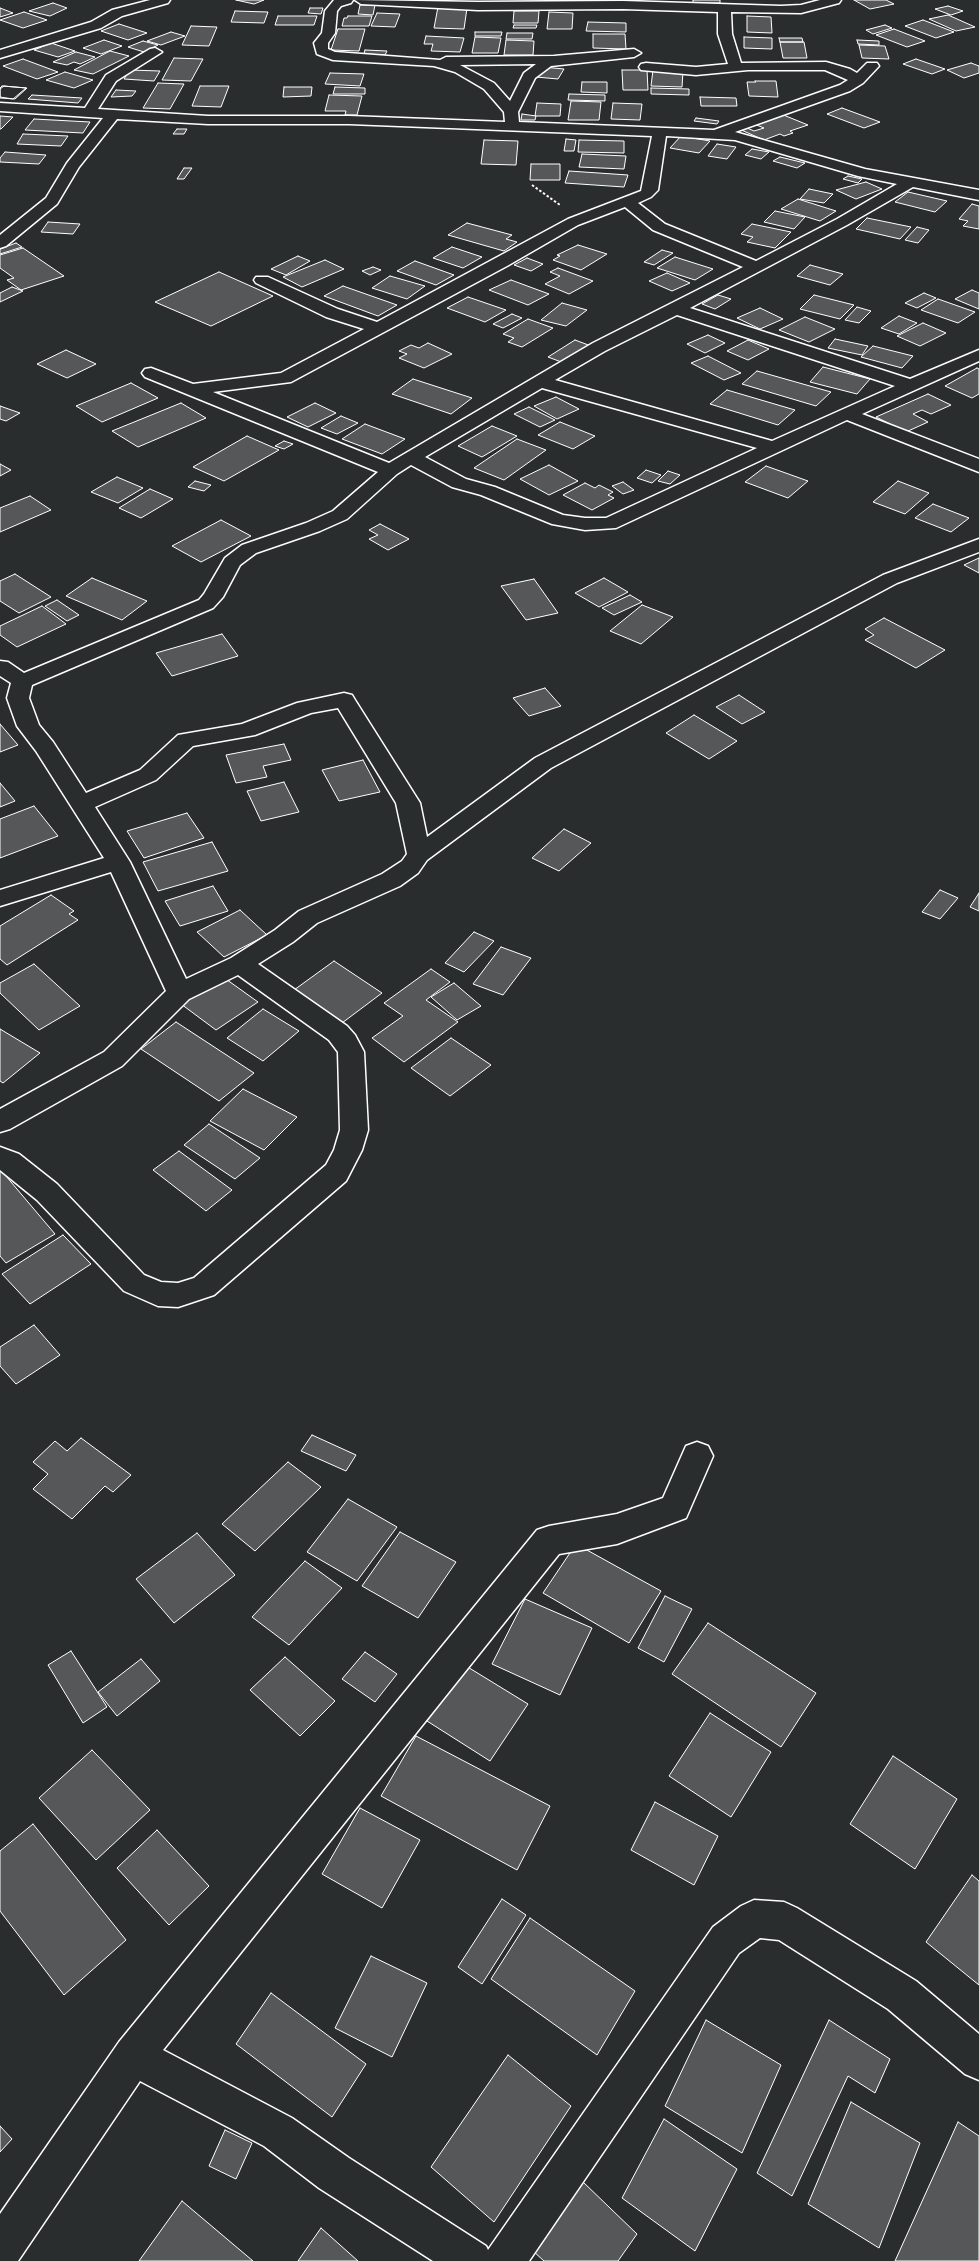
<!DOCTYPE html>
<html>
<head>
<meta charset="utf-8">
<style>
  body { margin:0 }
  canvas { display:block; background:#2a2d2e }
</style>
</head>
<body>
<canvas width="979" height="2261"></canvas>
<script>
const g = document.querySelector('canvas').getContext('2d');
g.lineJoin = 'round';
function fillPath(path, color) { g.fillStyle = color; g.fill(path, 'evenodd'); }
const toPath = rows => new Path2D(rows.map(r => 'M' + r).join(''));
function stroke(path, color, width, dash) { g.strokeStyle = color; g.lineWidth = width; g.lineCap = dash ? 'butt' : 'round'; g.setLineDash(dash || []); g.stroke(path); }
const building = toPath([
  [236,0,264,0,254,4,236,0],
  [693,0,720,0,720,3,693,3,693,0],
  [854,0,886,0,894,4,870,9,854,0],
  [53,3,67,8,50,16,29,11,53,3],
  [360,5,375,5,373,15,358,14,360,5],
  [948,6,963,11,951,15,935,9,948,6],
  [438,7,467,8,464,29,434,28,438,7],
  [0,8,13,13,0,17,0,8],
  [310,8,323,8,321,14,308,13,310,8],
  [235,11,268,12,264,23,231,22,235,11],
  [514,11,539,11,538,23,513,23,514,11],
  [24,12,47,20,23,28,0,20,24,12],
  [549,12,573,13,572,29,547,29,549,12],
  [377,13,400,14,395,27,371,26,377,13],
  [948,15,975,27,956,31,929,19,948,15],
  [278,16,317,16,314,25,275,25,278,16],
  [348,16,372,16,369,26,342,26,344,18,347,18,348,16],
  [747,16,771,17,772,33,747,32,747,16],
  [923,20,954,32,936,38,905,26,923,20],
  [588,22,626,23,626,32,586,31,588,22],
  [119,24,147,33,128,40,101,31,119,24],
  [514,25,537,25,536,28,513,28,514,25],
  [885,25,892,28,873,34,866,30,885,25],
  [191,26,217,27,209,46,182,45,191,26],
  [338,29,365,29,359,51,331,50,338,29],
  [894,29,925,41,907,47,876,35,894,29],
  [171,32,185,36,161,45,147,41,171,32],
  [475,32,502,32,501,36,475,36,475,32],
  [507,33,533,33,532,39,506,39,507,33],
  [593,34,625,34,626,49,593,48,593,34],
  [426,36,464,38,460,52,431,51,433,44,424,44,426,36],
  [475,37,501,38,498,53,472,53,475,37],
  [744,37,772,38,772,49,744,48,744,37],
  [779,38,802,38,803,42,780,42,779,38],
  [104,40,122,46,101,54,83,48,104,40],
  [506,40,534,41,533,55,504,55,506,40],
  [857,40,879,41,879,45,858,44,857,40],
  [143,41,158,45,144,52,128,47,143,41],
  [780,42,804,42,807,58,783,58,780,42],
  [51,43,75,51,58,57,34,50,51,43],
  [859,45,885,46,889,59,862,58,859,45],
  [365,50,387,51,385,55,364,54,365,50],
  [110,51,129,56,93,74,74,70,110,51],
  [76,52,95,57,80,64,74,62,67,65,53,62,76,52],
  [174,58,203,59,191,81,162,80,174,58],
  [23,59,58,72,37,79,3,66,23,59],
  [916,59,945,69,932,74,903,64,916,59],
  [971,63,979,66,979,73,964,78,947,70,971,63],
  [543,67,564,69,558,79,536,77,543,67],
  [130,70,160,71,154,81,124,79,130,70],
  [622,70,647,70,648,90,623,90,622,70],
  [653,70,683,71,682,87,651,86,653,70],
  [65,72,93,80,74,88,46,80,65,72],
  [330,73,364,74,360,86,325,84,330,73],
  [755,81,776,81,778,97,749,96,747,82,756,82,755,81],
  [582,82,607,82,607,93,581,92,582,82],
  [158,83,184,84,170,109,143,108,158,83],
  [2,86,27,88,15,99,0,98,0,88,2,86],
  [4,86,26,88,13,99,0,97,0,89,4,86],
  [200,86,229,86,221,107,192,106,200,86],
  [284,87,312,87,311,96,283,97,284,87],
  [335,87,365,88,365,94,333,94,335,87],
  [651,88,689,89,689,95,651,94,651,88],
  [116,90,136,91,132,96,111,97,116,90],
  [569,94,605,95,605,101,568,100,569,94],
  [32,95,82,98,78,103,28,99,32,95],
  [329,95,362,96,357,115,345,115,346,111,325,111,329,95],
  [700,97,736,98,737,106,701,106,700,97],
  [571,101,601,102,599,120,568,120,571,101],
  [537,103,561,104,560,116,535,116,537,103],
  [613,103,642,104,640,120,611,119,613,103],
  [842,108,880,122,864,128,827,114,842,108],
  [522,114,536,116,535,120,521,120,522,114],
  [781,114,808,125,790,131,793,133,784,136,780,134,764,140,739,129,745,127,754,131,764,128,754,124,781,114],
  [0,116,13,117,1,129,0,129,0,116],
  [696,118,719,121,717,124,694,121,696,118],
  [34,119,90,122,83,133,25,130,34,119],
  [177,129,187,129,184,134,173,134,177,129],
  [23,134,68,136,61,146,17,144,23,134],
  [681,136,710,141,699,153,670,148,681,136],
  [566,139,576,140,574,151,564,151,566,139],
  [484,140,518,141,516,165,481,164,484,140],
  [579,140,624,141,624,153,578,152,579,140],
  [717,144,736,147,727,159,708,156,717,144],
  [752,149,769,152,761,159,745,155,752,149],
  [5,152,46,155,39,164,0,162,0,158,5,152],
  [582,154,626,156,624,169,579,167,582,154],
  [780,157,805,163,797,168,773,161,780,157],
  [531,164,560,164,560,180,530,180,531,164],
  [184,168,192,168,184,179,177,179,184,168],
  [569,171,628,175,624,187,565,183,569,171],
  [848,176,862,179,858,183,843,179,848,176],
  [866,182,882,189,856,199,836,190,866,182],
  [809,189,833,194,824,203,800,199,809,189],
  [908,192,947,201,935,212,895,202,908,192],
  [798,199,836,211,820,221,781,209,798,199],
  [972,204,979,206,979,229,963,226,968,221,959,219,972,204],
  [775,211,805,217,794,229,764,222,775,211],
  [867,218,911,227,900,239,856,229,867,218],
  [48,222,80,224,73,234,41,232,48,222],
  [467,223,512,235,506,239,517,242,504,251,448,235,467,223],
  [752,224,791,232,775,248,747,242,753,237,741,234,752,224],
  [917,227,929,230,918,243,905,240,917,227],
  [16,243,22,247,0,254,0,249,16,243],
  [578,245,607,254,581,270,553,260,560,256,557,255,578,245],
  [452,247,482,257,463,268,433,258,452,247],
  [23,248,64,276,21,290,7,280,14,278,0,268,0,255,23,248],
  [662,250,673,253,654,265,644,262,662,250],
  [298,256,310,261,286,275,271,269,298,256],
  [675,257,713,269,695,280,657,268,675,257],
  [527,258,543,264,531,271,514,265,527,258],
  [325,260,344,269,302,287,283,277,325,260],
  [415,261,454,275,436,285,397,271,415,261],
  [810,265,843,274,830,285,797,276,810,265],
  [373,267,381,270,370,275,362,271,373,267],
  [558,268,593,281,569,294,545,284,560,276,550,272,558,268],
  [219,272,273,296,211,326,155,302,219,272],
  [667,273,690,283,672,291,649,281,667,273],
  [390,276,425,286,407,299,372,288,390,276],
  [511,280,549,294,528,305,489,290,511,280],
  [343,286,397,305,378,316,324,296,343,286],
  [12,287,23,291,0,302,0,293,12,287],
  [972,290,979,293,979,309,955,299,972,290],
  [924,293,936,298,917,308,905,303,924,293],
  [718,295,731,299,715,309,702,304,718,295],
  [814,295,854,305,840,319,800,309,814,295],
  [468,297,506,310,485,322,447,308,468,297],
  [938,299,975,312,958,323,921,310,938,299],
  [562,303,587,310,566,326,541,320,562,303],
  [857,307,871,311,859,323,845,320,857,307],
  [760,308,783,319,760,329,737,318,760,308],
  [512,314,522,318,503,328,493,324,512,314],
  [899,316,917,323,899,334,881,328,899,316],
  [805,317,835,329,809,342,779,330,805,317],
  [528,319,553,328,522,347,508,342,514,338,503,334,528,319],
  [923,323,946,333,920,346,897,336,923,323],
  [708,335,725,343,705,353,687,344,708,335],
  [835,339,868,346,862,355,828,348,835,339],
  [575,340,591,346,564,363,548,357,575,340],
  [748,340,769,349,748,360,727,351,748,340],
  [428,343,452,354,424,368,399,358,407,354,399,351,411,345,419,348,428,343],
  [873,346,913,356,902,368,861,357,873,346],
  [66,350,96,364,67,378,37,364,66,350],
  [708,356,741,373,724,380,691,363,708,356],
  [823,367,870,379,857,394,810,382,823,367],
  [977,368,979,369,979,394,972,398,945,386,977,368],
  [757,371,831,392,816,406,742,384,757,371],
  [413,379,472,398,451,414,392,394,413,379],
  [131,383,158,398,102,422,76,406,131,383],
  [727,390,795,410,778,425,710,404,727,390],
  [928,394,951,405,931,414,922,410,913,414,928,422,906,432,876,417,928,394],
  [556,397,579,409,557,419,534,406,556,397],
  [181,403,206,418,138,447,112,431,181,403],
  [315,403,336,413,308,427,287,417,315,403],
  [0,406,20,413,6,421,0,419,0,406],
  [529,407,555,420,540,427,514,414,529,407],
  [341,416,358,423,337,434,321,428,341,416],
  [560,422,595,436,573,449,538,435,560,422],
  [365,424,405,439,382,454,342,439,365,424],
  [492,426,517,436,482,457,458,446,492,426],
  [247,436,279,450,224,481,193,467,247,436],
  [517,439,546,450,504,480,474,468,517,439],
  [284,441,293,444,284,449,275,446,284,441],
  [0,464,11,470,0,476,0,464],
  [549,465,578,481,549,495,520,479,549,465],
  [766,466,808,481,788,498,745,482,766,466],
  [646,470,661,475,652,483,637,478,646,470],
  [668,471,680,475,670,484,658,481,668,471],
  [117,477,143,488,118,503,91,492,117,477],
  [195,481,211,485,204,491,188,487,195,481],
  [898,481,929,493,905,514,873,502,898,481],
  [623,482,634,490,623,494,612,486,623,482],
  [585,483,595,488,599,485,613,492,608,495,614,498,592,510,563,495,585,483],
  [150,489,173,499,141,518,119,508,150,489],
  [30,496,51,510,0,532,0,508,30,496],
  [933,504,969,518,951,532,915,518,933,504],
  [221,520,251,536,201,562,172,546,221,520],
  [380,524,409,539,388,550,369,539,378,535,369,530,380,524],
  [979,558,979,573,964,565,979,558],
  [15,574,51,597,19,613,0,601,0,581,15,574],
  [92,578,147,601,122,620,66,596,92,578],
  [604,578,628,592,599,607,575,593,604,578],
  [534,579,558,613,526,620,501,586,534,579],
  [630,595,642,602,614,615,602,608,630,595],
  [57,600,79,615,67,621,45,606,57,600],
  [642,605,673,617,641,644,610,631,642,605],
  [42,606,66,624,17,647,0,635,0,626,42,606],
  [884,618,945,650,916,668,865,640,874,635,865,629,884,618],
  [222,634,238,656,172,676,156,653,222,634],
  [545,688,561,706,529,716,513,698,545,688],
  [739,695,765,712,742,724,716,707,739,695],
  [694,715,737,741,709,759,666,733,694,715],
  [0,724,18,745,0,752,0,724],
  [284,744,291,760,263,766,267,777,236,783,226,755,284,744],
  [363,760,380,792,339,801,322,770,363,760],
  [284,782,299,812,261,821,247,791,284,782],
  [0,783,15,801,0,807,0,783],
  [34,806,58,836,0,858,0,819,34,806],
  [187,813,204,838,144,858,127,831,187,813],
  [564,829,591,843,559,871,532,858,564,829],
  [212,842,228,871,158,891,143,862,212,842],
  [213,886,228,911,180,926,165,901,213,886],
  [940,890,958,898,940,919,922,912,940,890],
  [979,893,979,911,970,907,979,893],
  [51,895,74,911,69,914,78,920,7,965,0,959,0,926,51,895],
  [240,910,267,935,224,957,197,932,240,910],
  [474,932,494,941,464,972,445,963,474,932],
  [501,947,531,958,503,995,473,984,501,947],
  [334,961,382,993,342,1023,294,990,334,961],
  [34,964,80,1006,39,1030,0,993,0,983,34,964],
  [431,969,450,982,426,1000,458,1022,404,1062,372,1038,403,1016,384,1003,431,969],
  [223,977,258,1002,216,1030,181,1004,223,977],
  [454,983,481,1006,457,1020,431,997,454,983],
  [263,1009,299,1031,263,1061,227,1038,263,1009],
  [176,1022,254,1073,219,1101,141,1049,176,1022],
  [0,1029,40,1053,3,1083,0,1081,0,1029],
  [451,1038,491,1065,450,1096,411,1068,451,1038],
  [243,1089,297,1117,264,1150,210,1121,243,1089],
  [209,1124,260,1158,235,1179,184,1145,209,1124],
  [179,1151,232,1190,206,1211,153,1170,179,1151],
  [0,1169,55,1234,6,1263,0,1256,0,1169],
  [63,1235,91,1264,30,1304,2,1274,63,1235],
  [34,1325,60,1355,16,1384,0,1366,0,1347,34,1325],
  [312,1435,356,1455,346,1471,301,1451,312,1435],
  [81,1438,131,1475,113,1492,105,1486,72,1519,33,1489,48,1474,33,1462,55,1441,67,1451,81,1438],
  [288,1462,321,1487,255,1551,222,1524,288,1462],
  [348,1499,397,1527,357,1581,307,1552,348,1499],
  [400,1532,456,1562,418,1618,362,1586,400,1532],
  [197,1533,235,1575,174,1623,136,1579,197,1533],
  [576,1544,661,1591,629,1643,543,1593,576,1544],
  [305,1561,342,1588,289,1645,252,1617,305,1561],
  [665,1596,692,1609,664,1662,638,1648,665,1596],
  [525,1599,592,1628,560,1695,492,1664,525,1599],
  [708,1623,816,1693,781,1747,672,1674,708,1623],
  [71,1651,107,1707,83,1723,48,1665,71,1651],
  [365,1652,397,1674,375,1702,342,1679,365,1652],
  [285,1657,335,1701,300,1736,250,1690,285,1657],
  [141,1659,160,1681,117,1716,98,1692,141,1659],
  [466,1666,528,1704,490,1761,427,1721,466,1666],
  [710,1713,771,1752,731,1817,669,1776,710,1713],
  [416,1736,550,1806,517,1870,381,1796,416,1736],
  [92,1750,150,1810,96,1860,39,1798,92,1750],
  [893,1756,957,1799,915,1869,850,1824,893,1756],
  [655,1802,718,1836,694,1885,631,1850,655,1802],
  [360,1808,420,1840,382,1908,322,1874,360,1808],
  [33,1824,126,1940,64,1995,0,1911,0,1851,33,1824],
  [157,1830,209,1886,169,1925,117,1868,157,1830],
  [972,1875,979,1881,979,1985,926,1942,972,1875],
  [502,1899,526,1915,482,1984,458,1967,502,1899],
  [530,1918,635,1991,597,2055,491,1979,530,1918],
  [371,1956,427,1983,392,2057,335,2028,371,1956],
  [271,1993,366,2064,332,2117,236,2044,271,1993],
  [706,2020,781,2065,742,2153,665,2106,706,2020],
  [829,2020,890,2059,875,2093,848,2076,792,2196,757,2173,829,2020],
  [508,2055,571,2106,494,2222,431,2167,508,2055],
  [851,2102,920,2143,879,2248,808,2204,851,2102],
  [664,2119,737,2169,695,2251,622,2198,664,2119],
  [958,2122,979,2136,979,2261,895,2261,958,2122],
  [0,2126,12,2139,0,2152,0,2126],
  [225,2130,252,2143,236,2179,209,2166,225,2130],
  [582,2181,637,2234,618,2261,544,2261,532,2250,582,2181],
  [182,2201,253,2261,139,2261,182,2201],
  [321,2228,358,2261,298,2261,321,2228]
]);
fillPath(building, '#555758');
stroke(building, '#fff', 1);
const street = toPath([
  [150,0,170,0,168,3,122,16,101,28,0,58,0,50,91,22,112,10,150,0],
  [334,0,353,0,351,3,341,6,337,11,335,33,328,43,328,49,335,52,440,60,446,57,554,56,634,49,641,53,634,57,551,66,535,78,518,112,519,122,714,130,840,85,848,80,825,70,748,70,696,75,641,70,639,67,641,64,646,63,696,67,728,64,718,34,718,12,623,9,478,10,361,4,355,0,478,2,623,1,781,6,801,5,820,0,841,0,839,3,801,13,731,12,732,34,741,63,826,62,850,69,857,73,867,63,877,63,879,66,863,83,850,91,735,132,865,169,979,190,979,200,913,187,847,225,690,308,910,379,979,350,979,361,862,414,979,459,979,472,847,420,616,528,585,530,552,524,481,495,452,487,411,465,397,474,347,519,320,531,256,553,240,565,223,597,213,608,32,685,29,698,39,725,53,742,86,793,140,770,178,735,242,724,297,703,344,693,352,695,355,700,420,803,427,837,535,758,883,575,979,539,979,552,897,583,551,768,427,860,418,873,400,886,317,923,293,942,258,964,347,1026,355,1035,364,1052,368,1130,362,1150,346,1181,214,1295,178,1307,158,1306,124,1291,37,1200,0,1170,0,1147,19,1154,57,1184,144,1275,161,1282,178,1283,194,1278,326,1165,334,1150,340,1130,338,1052,329,1040,238,975,189,999,122,1066,10,1129,0,1132,0,1109,104,1052,166,991,111,872,0,906,0,890,104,858,36,751,17,726,7,698,11,683,0,676,0,661,8,662,24,673,199,600,204,594,225,558,242,545,306,523,333,511,378,472,145,377,142,373,145,369,151,368,193,384,281,373,364,329,326,317,256,283,254,280,256,277,268,277,338,309,377,322,568,219,641,191,652,136,349,124,208,124,117,119,79,167,57,204,6,246,0,248,0,235,46,198,67,163,103,118,0,111,0,103,85,108,106,75,150,49,155,48,162,52,116,81,98,109,208,116,349,116,505,122,504,112,484,89,455,72,434,66,333,60,317,54,314,43,322,33,325,11,334,0],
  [536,64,524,73,510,101,494,83,460,65,536,64],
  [666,136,735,140,858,176,897,184,837,219,756,261,665,224,638,203,651,197,658,190,666,136],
  [625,207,653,230,743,267,593,343,389,463,213,392,291,382,507,266,578,225,625,207],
  [677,315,895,386,772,441,555,380,605,351,677,315],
  [542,388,757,448,606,518,585,518,563,515,495,487,466,479,425,457,542,388],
  [338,708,396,803,407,854,402,861,382,874,299,911,275,930,231,958,186,979,130,862,95,807,156,780,193,746,255,735,311,713,338,708],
  [697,1442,708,1446,713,1456,686,1518,617,1544,559,1554,163,2050,292,2118,349,2158,486,2246,488,2250,713,1927,741,1906,754,1900,784,1902,797,1908,916,1981,979,2034,979,2080,965,2074,888,2009,779,1940,760,1938,739,1953,529,2261,433,2261,319,2188,264,2146,140,2081,18,2261,0,2261,0,2214,119,2042,537,1530,549,1526,617,1514,663,1498,686,1446,697,1442]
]);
stroke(street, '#fff', 3);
stroke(toPath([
  [532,185,560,205]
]), '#fff', 2, [2.5, 2]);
fillPath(street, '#2a2d2e');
</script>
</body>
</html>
